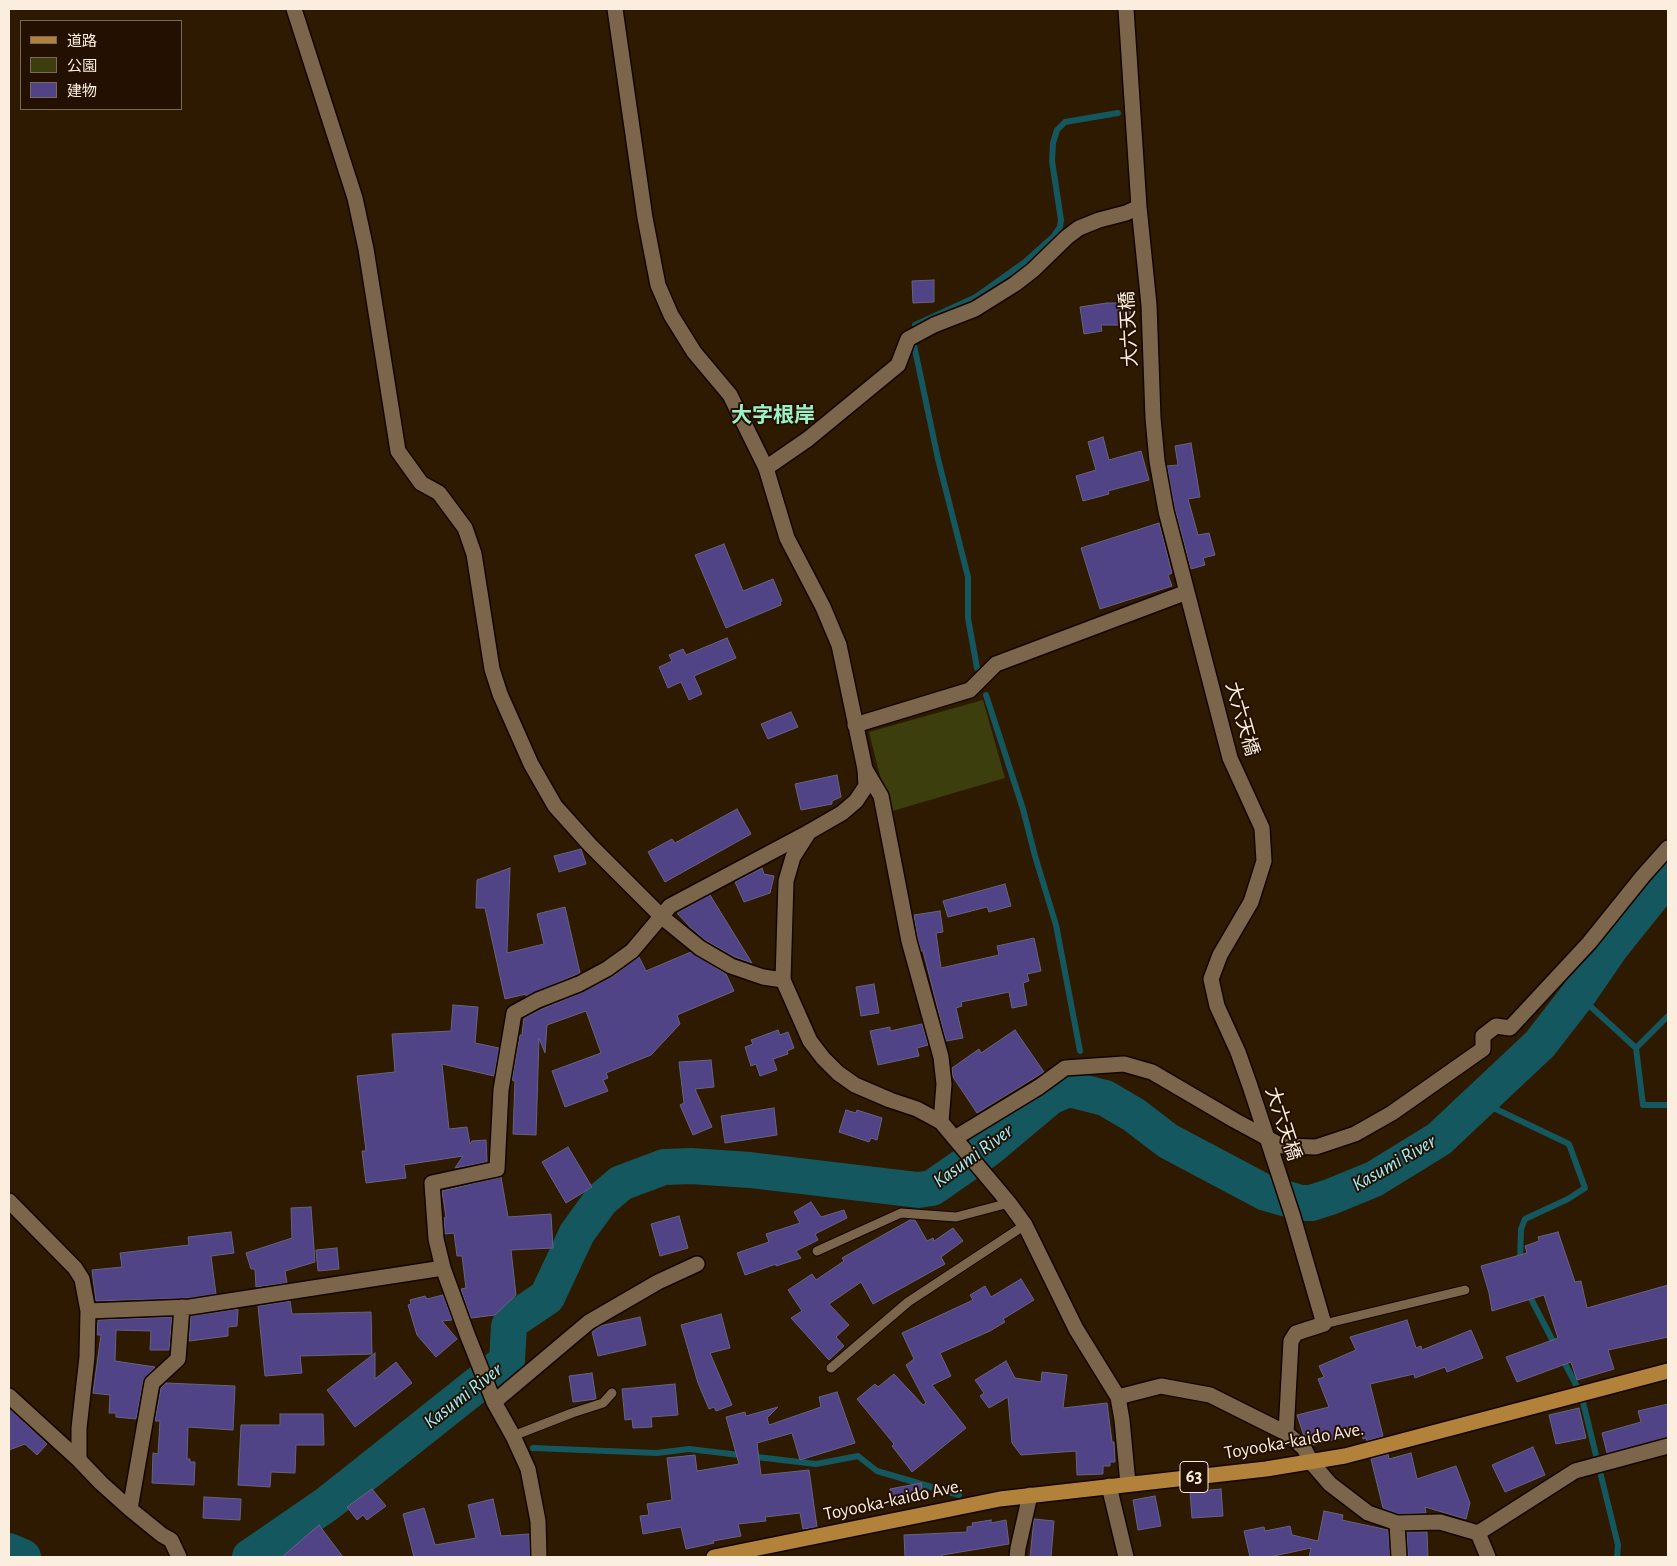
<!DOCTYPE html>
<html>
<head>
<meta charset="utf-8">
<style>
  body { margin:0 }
  #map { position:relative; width:1677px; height:1566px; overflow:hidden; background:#2d1a01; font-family:"Alegreya Sans","Noto Sans JP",sans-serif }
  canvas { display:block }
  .frame { position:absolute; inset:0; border:10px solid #fbeedf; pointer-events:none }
  .legend { position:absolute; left:20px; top:20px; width:162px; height:90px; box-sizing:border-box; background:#231000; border:1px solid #796959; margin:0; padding:6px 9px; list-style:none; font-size:15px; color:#fbeedf }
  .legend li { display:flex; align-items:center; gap:10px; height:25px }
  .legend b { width:25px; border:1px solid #796959 }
</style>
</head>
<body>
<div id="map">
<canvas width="1677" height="1566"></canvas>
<div class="frame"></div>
<ul class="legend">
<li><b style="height:6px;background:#b2823b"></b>道路</li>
<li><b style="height:14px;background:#3c3e0e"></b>公園</li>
<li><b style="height:14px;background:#504386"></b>建物</li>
</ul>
</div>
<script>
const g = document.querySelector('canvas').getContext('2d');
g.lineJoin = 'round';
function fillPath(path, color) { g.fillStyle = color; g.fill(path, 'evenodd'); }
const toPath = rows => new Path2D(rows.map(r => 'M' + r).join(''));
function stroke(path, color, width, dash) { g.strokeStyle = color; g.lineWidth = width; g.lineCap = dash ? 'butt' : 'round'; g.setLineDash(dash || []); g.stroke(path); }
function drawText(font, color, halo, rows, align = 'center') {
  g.font = font + ' "Alegreya Sans","Noto Sans JP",sans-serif'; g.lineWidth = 4; g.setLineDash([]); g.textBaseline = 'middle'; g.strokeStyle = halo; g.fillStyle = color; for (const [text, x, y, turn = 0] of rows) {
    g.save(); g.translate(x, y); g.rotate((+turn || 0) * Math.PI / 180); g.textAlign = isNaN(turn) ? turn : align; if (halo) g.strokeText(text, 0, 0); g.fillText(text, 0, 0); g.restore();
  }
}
fillPath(toPath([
  [983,700,1005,778,889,812,869,732]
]), '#3c3e0e');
stroke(toPath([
  [915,325,976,297,1025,262,1054,236,1060,227,1061,220,1052,161,1053,143,1057,130,1065,122,1118,113],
  [914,345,938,459,968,577,968,618,977,668],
  [986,695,1023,809,1035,856,1056,925,1080,1051],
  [1578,995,1636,1048,1668,1016],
  [1636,1048,1643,1105,1668,1105],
  [1086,1083,1088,1093],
  [1479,1101,1569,1144,1585,1188,1568,1199,1525,1219,1521,1229,1520,1262],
  [1527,1291,1556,1347],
  [1562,1358,1581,1394,1618,1545,1617,1557],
  [533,1448,657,1453,689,1449,816,1464,858,1456,877,1471,959,1495],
  [270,1543,289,1557]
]), '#14575f', 6);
stroke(toPath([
  [9,1551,23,1557],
  [250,1557,327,1504,507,1361,509,1326,513,1320,547,1297,577,1233,601,1200,621,1183,664,1167,691,1166,750,1170,918,1190,932,1188,988,1149,1050,1097,1069,1089,1105,1098,1134,1115,1168,1141,1266,1193,1301,1203,1311,1203,1330,1197,1374,1179,1439,1139,1540,1044,1578,995,1611,947,1668,876]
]), '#14575f', 36);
const building = toPath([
  [934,280,934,302,913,303,912,281,934,280],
  [1107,303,1130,303,1131,325,1101,325,1102,331,1084,334,1080,307,1107,303],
  [1103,437,1109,460,1141,451,1149,480,1108,491,1109,494,1083,501,1076,476,1096,470,1088,442,1103,437],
  [1191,443,1200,497,1188,499,1198,535,1209,533,1215,555,1203,558,1205,565,1191,569,1175,509,1167,466,1178,465,1175,446,1191,443],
  [1159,523,1172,573,1168,575,1172,586,1100,609,1081,548,1159,523],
  [724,544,743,591,773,579,782,601,780,602,781,605,726,628,695,555,724,544],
  [727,638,736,658,694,676,702,694,689,700,681,682,668,688,659,667,672,661,669,655,683,649,686,655,727,638],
  [791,712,798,727,768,739,761,724,791,712],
  [837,775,841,797,832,801,832,804,801,810,795,784,837,775],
  [737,809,751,834,665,882,648,852,672,839,675,843,737,809],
  [581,849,586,864,559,872,554,856,581,849],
  [510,868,507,953,544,944,537,914,565,907,580,973,526,996,526,994,505,999,485,908,476,908,477,880,510,868],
  [762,868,764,874,774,876,770,893,744,902,735,882,762,868],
  [1005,884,1011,906,989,912,987,907,948,917,943,901,1005,884],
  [710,895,752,963,735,957,705,940,690,927,677,913,710,895],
  [940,911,943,932,936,933,941,968,999,955,997,946,1034,938,1041,971,1027,974,1029,981,1023,983,1027,1005,1012,1008,1009,992,961,1002,962,1006,956,1008,963,1038,946,1041,923,951,921,951,918,939,914,915,940,911],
  [691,952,726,974,734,991,677,1015,680,1024,651,1055,606,1073,608,1078,603,1080,608,1091,565,1107,552,1071,601,1053,586,1011,547,1025,545,1053,539,1038,536,1135,513,1134,515,1081,512,1080,520,1035,522,1035,524,1018,542,1009,583,992,612,977,639,957,646,971,691,952],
  [874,984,879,1013,861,1016,856,987,874,984],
  [453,1005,478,1007,475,1043,499,1048,494,1076,442,1064,449,1129,467,1127,470,1144,472,1141,486,1140,487,1162,455,1168,463,1156,404,1165,406,1178,366,1183,362,1151,366,1151,357,1076,395,1072,392,1034,451,1031,453,1005],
  [922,1024,928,1045,917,1048,919,1056,878,1065,870,1031,890,1027,890,1031,922,1024],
  [778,1030,780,1035,788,1032,794,1048,787,1051,788,1054,773,1059,777,1070,760,1076,756,1064,751,1066,745,1047,753,1044,751,1040,778,1030],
  [1015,1030,1044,1072,977,1113,953,1077,952,1068,979,1049,981,1053,1015,1030],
  [711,1060,714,1087,695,1089,712,1127,693,1135,680,1105,684,1103,679,1062,711,1060],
  [774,1108,777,1135,725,1143,721,1116,774,1108],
  [846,1110,856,1113,857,1110,882,1118,877,1140,871,1138,869,1142,839,1132,846,1110],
  [568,1147,592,1187,566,1203,542,1162,568,1147],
  [501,1177,508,1217,551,1214,553,1248,511,1250,516,1295,495,1315,471,1318,461,1289,466,1288,462,1256,457,1256,454,1233,445,1234,444,1218,446,1217,442,1191,501,1177],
  [811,1202,821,1217,844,1210,847,1218,815,1234,818,1240,796,1251,801,1258,776,1266,776,1264,745,1275,737,1253,769,1242,766,1234,800,1223,794,1212,811,1202],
  [311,1207,315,1262,285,1271,287,1283,256,1287,255,1269,251,1269,246,1253,292,1238,291,1208,311,1207],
  [679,1216,688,1248,660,1256,651,1224,679,1216],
  [910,1220,915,1220,927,1241,933,1238,934,1241,953,1228,963,1241,941,1257,945,1264,873,1304,861,1282,829,1304,849,1325,836,1337,844,1346,829,1360,791,1318,802,1311,788,1290,812,1274,816,1280,844,1261,842,1258,910,1220],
  [231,1232,234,1253,211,1256,216,1294,189,1298,96,1301,92,1270,122,1267,120,1253,189,1245,188,1237,231,1232],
  [1558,1232,1575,1282,1581,1281,1587,1308,1668,1285,1668,1337,1608,1350,1614,1369,1577,1380,1571,1362,1517,1382,1506,1357,1558,1338,1544,1295,1492,1311,1489,1293,1481,1266,1527,1253,1525,1246,1539,1241,1538,1237,1558,1232],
  [337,1248,339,1269,318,1271,316,1250,337,1248],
  [1021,1279,1034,1300,1003,1319,1005,1322,990,1331,940,1353,951,1376,932,1385,966,1428,912,1472,892,1446,894,1444,857,1399,875,1384,878,1387,894,1374,923,1405,926,1403,906,1365,914,1359,902,1333,973,1300,970,1295,985,1286,991,1297,1021,1279],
  [443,1295,452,1320,442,1321,457,1339,436,1357,417,1335,408,1305,411,1304,410,1300,425,1296,427,1299,443,1295],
  [290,1301,292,1314,371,1312,372,1354,300,1356,302,1373,265,1376,258,1306,290,1301],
  [238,1309,237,1326,228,1327,228,1336,189,1341,191,1316,238,1309],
  [721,1314,730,1348,710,1353,732,1405,716,1411,714,1407,709,1409,698,1383,681,1325,721,1314],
  [172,1317,169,1350,150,1350,151,1331,116,1330,115,1361,155,1367,143,1381,136,1419,116,1417,116,1413,109,1413,110,1395,93,1393,101,1335,97,1335,98,1320,172,1317],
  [640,1317,646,1345,598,1356,592,1332,600,1326,640,1317],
  [1407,1320,1416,1348,1421,1346,1422,1350,1471,1330,1483,1358,1447,1372,1445,1367,1415,1378,1414,1374,1370,1384,1383,1436,1367,1441,1366,1438,1363,1439,1362,1432,1313,1445,1304,1436,1297,1415,1329,1407,1318,1379,1324,1377,1319,1366,1356,1350,1350,1337,1407,1320],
  [375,1353,375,1379,396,1362,412,1383,355,1427,327,1390,375,1353],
  [1006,1361,1015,1378,1041,1382,1042,1372,1067,1375,1063,1408,1107,1403,1112,1442,1114,1442,1115,1462,1110,1462,1110,1466,1103,1466,1103,1474,1077,1475,1076,1451,1021,1455,1012,1443,1008,1397,989,1408,980,1396,984,1393,975,1380,1006,1361],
  [592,1373,596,1399,573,1402,569,1376,592,1373],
  [166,1383,235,1386,233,1430,188,1427,187,1459,190,1459,190,1462,195,1462,194,1485,152,1483,153,1453,158,1454,160,1421,155,1421,161,1388,166,1383],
  [675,1384,678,1415,651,1417,652,1427,633,1428,632,1419,625,1420,622,1389,675,1384],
  [837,1392,855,1443,800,1460,792,1433,757,1443,761,1475,809,1470,817,1527,803,1529,800,1513,765,1517,766,1521,738,1524,741,1536,713,1541,714,1543,686,1549,681,1527,643,1534,640,1516,649,1515,647,1504,672,1500,667,1458,695,1455,697,1471,739,1464,726,1417,745,1412,746,1416,778,1407,767,1418,769,1425,821,1407,819,1397,837,1392],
  [1668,1404,1668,1437,1607,1453,1602,1433,1641,1422,1638,1411,1668,1404],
  [9,1408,47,1444,37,1455,25,1444,9,1450,9,1408],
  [1579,1408,1586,1438,1556,1444,1549,1415,1579,1408],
  [280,1414,323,1414,324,1445,296,1445,295,1473,271,1472,270,1487,238,1485,241,1425,280,1425,280,1414],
  [1533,1447,1545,1475,1505,1492,1492,1465,1533,1447],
  [1411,1453,1417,1479,1456,1466,1470,1503,1466,1519,1425,1507,1426,1513,1398,1514,1383,1508,1371,1459,1388,1454,1389,1459,1411,1453],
  [921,1483,924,1500,893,1505,890,1489,921,1483],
  [372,1489,386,1506,367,1520,363,1515,357,1520,347,1507,372,1489],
  [1221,1489,1223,1516,1192,1518,1190,1492,1221,1489],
  [1155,1496,1161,1526,1138,1530,1133,1500,1155,1496],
  [204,1497,241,1499,240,1520,203,1518,204,1497],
  [493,1499,501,1536,529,1534,530,1557,414,1557,403,1514,424,1508,435,1545,476,1538,468,1505,493,1499],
  [1324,1511,1343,1515,1342,1520,1388,1530,1390,1557,1309,1557,1311,1548,1269,1557,1250,1557,1244,1531,1264,1527,1265,1531,1290,1526,1292,1535,1318,1541,1324,1511],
  [1034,1519,1054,1521,1051,1557,1030,1557,1034,1519],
  [991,1520,991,1523,1006,1520,1009,1544,942,1555,943,1557,905,1557,904,1535,967,1532,967,1527,973,1526,972,1523,991,1520],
  [319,1525,343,1557,282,1557,319,1525],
  [1407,1532,1427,1532,1428,1557,1408,1557,1407,1532]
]);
fillPath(building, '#504386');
stroke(building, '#676382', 1);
const lane = toPath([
  [817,1251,901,1213,956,1217,1009,1203],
  [1324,1324,1465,1290],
  [831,1368,908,1302,1025,1225],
  [513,1436,572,1413,603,1403,612,1393]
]);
const street = toPath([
  [294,9,355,198,366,249,398,451,421,483,439,493,465,528,474,554,492,669,500,694,531,764,555,806,590,845,662,917,700,948,731,966,763,977,783,980],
  [1126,9,1139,207,1149,305,1153,418,1157,461,1166,511,1230,758,1262,828,1264,861,1251,902,1220,955,1211,979,1217,1006,1238,1052,1250,1086,1293,1217,1324,1324,1296,1333,1291,1341,1286,1433],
  [766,468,808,439,898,365,908,339,934,325,975,309,1015,284,1033,270,1067,237,1079,228,1099,220,1126,213,1139,207],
  [855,725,970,690,996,664,1187,592],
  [865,769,881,796,909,941,941,1057,944,1084,941,1122],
  [955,1138,1039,1087,1065,1068,1124,1064,1152,1072,1234,1120,1282,1146,1316,1147,1355,1134,1392,1113,1483,1049,1483,1036,1496,1026,1510,1028,1589,943,1643,876,1668,848],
  [9,1201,75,1268,82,1279,88,1311,87,1357,79,1428,79,1460,101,1483,130,1509,162,1535,171,1540,179,1557],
  [88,1311,190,1307,443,1268],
  [9,1396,79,1460],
  [1118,1397,1161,1386,1210,1395,1286,1433,1304,1448,1311,1462,1330,1484,1368,1513,1397,1523,1440,1522,1478,1533,1575,1471,1668,1446],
  [494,1402,589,1322,658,1282,697,1264],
  [1109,1486,1126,1557],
  [130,1509,152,1383,178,1359,182,1307],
  [1397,1523,1399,1557],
  [1478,1533,1488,1557],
  [539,1557,538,1521,528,1469,513,1436,494,1402,467,1334,443,1268,436,1239,432,1183,497,1169,501,1090,514,1013,538,1000,579,984,607,969,632,951,670,906,809,832],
  [1017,1557,1018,1548,1030,1495]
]);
const secondary = toPath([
  [615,9,645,218,658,285,671,315,694,352,730,395,766,468,787,538,823,607,839,645,865,769,866,786,856,801,842,813,809,832,793,857,786,881,783,980,810,1041,823,1058,838,1073,855,1085,890,1100,917,1109,941,1122,1009,1203,1025,1225,1076,1329,1118,1397,1122,1420,1128,1484]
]);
const primary = toPath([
  [714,1557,1000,1499,1266,1469,1345,1456,1668,1371]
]);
stroke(lane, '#140400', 11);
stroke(street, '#140400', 18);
stroke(secondary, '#140400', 18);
stroke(primary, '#140400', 18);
stroke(lane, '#7c664b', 9);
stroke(street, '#7c664b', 15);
stroke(secondary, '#7c664b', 15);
stroke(primary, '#b2823b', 15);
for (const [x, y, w] of [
  [1194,1477,28]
]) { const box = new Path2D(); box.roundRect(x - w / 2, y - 15.5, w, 31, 4); g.fillStyle = '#231000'; g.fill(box); stroke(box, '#fbeedf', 1); }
drawText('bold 18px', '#fbeedf', null, [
  ["63",1194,1477]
]);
drawText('19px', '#fbeedf', '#231000', [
  ["大六天橋",1129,329,-93],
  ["大六天橋",1242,719,74],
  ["大六天橋",1283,1124,72],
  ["Toyooka-kaido Ave.",1294,1441,-10],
  ["Toyooka-kaido Ave.",893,1500,-12]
]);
drawText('italic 20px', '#9cf0fc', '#231000', [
  ["Kasumi River",973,1156,-36],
  ["Kasumi River",1394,1163,-30],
  ["Kasumi River",463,1396,-38]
]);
drawText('bold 21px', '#9df1c7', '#231000', [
  ["大字根岸",773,416]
]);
</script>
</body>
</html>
